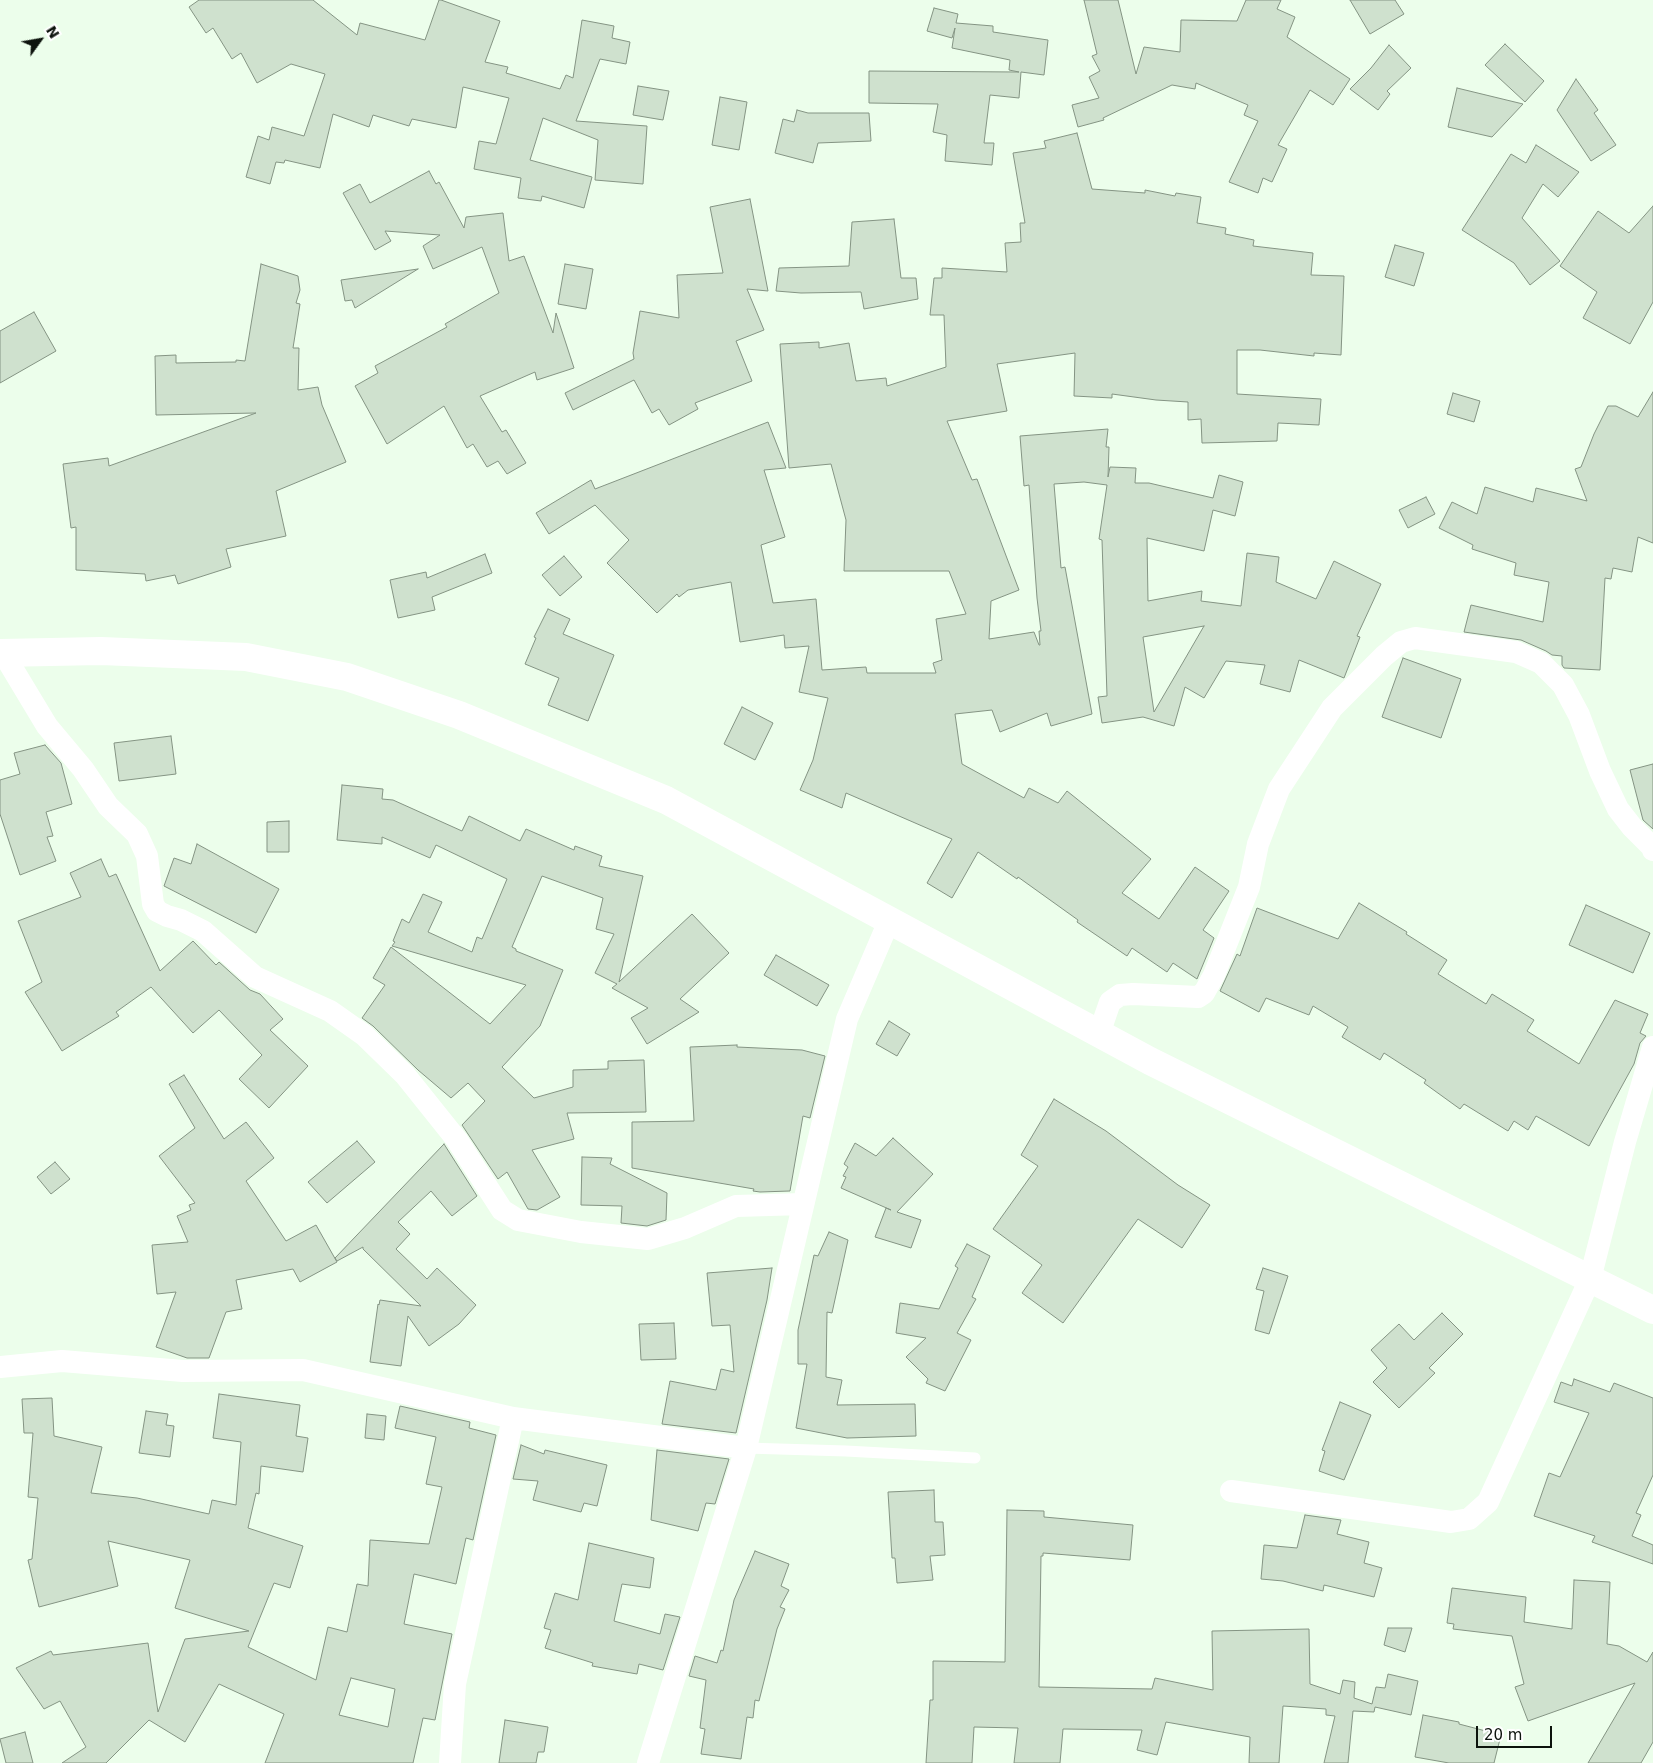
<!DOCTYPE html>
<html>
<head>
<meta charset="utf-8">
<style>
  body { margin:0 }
  #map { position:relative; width:1653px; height:1763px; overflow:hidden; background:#ecfeeb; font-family:"DejaVu Sans",sans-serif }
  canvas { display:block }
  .north { position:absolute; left:15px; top:15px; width:50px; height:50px; -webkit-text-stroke:4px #fff; paint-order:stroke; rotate:58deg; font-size:14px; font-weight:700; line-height:20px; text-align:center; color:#0d130d }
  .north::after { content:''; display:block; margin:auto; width:18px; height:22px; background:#0d130d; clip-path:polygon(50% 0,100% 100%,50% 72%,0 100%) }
  .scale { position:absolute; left:1476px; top:1726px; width:76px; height:22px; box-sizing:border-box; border:2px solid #0d130d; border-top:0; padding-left:6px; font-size:15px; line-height:18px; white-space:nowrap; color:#0d130d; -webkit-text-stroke:4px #fff; paint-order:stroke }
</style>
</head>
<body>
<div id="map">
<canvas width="1653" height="1763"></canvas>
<div class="north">N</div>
<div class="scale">20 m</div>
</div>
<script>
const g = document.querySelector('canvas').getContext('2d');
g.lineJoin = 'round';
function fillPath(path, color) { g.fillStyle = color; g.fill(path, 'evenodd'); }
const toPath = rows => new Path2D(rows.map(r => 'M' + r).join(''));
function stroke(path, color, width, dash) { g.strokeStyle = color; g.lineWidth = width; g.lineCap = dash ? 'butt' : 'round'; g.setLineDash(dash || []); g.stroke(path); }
const building = toPath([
  [199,0,313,0,357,35,360,23,425,40,439,0,441,0,500,21,485,62,508,67,506,73,560,89,566,75,573,78,582,20,614,26,612,38,630,42,626,64,600,59,576,121,647,126,643,184,595,180,598,140,543,118,530,160,592,177,584,208,542,196,541,201,518,198,521,178,474,169,479,141,496,144,509,98,463,87,456,128,412,119,409,126,373,115,369,127,333,114,320,168,285,160,284,163,276,162,270,184,246,177,258,136,269,140,272,127,304,136,325,74,291,64,257,83,241,53,232,59,213,28,206,33,189,7,199,0],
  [1084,0,1118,0,1136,74,1144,47,1180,52,1181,20,1237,21,1246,0,1281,0,1277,9,1295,17,1287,37,1350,79,1333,105,1310,90,1278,145,1287,149,1272,182,1263,178,1258,193,1229,182,1258,121,1244,115,1248,105,1196,83,1195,89,1172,85,1103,118,1104,120,1078,127,1072,105,1099,98,1089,77,1100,71,1092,56,1097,54,1084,0],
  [1350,0,1395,0,1404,14,1370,34,1350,0],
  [934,8,958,14,956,23,993,26,993,32,1048,40,1044,75,1021,72,1019,98,990,95,984,143,994,143,992,165,945,161,947,135,933,132,938,104,869,103,869,71,1019,72,1009,70,1010,60,952,48,955,28,952,38,927,31,934,8],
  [1505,44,1544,81,1525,102,1485,65,1505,44],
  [1389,45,1411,68,1387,91,1390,94,1378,110,1350,89,1371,68,1389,45],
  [1576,79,1598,110,1594,113,1616,145,1591,161,1557,110,1576,79],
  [638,86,669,91,663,120,633,115,638,86],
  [1457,88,1523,104,1492,137,1448,127,1457,88],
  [720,97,747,102,739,150,712,145,720,97],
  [797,110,808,113,869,113,871,141,818,143,813,163,775,153,783,119,794,122,797,110],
  [1077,133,1092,189,1145,193,1145,190,1175,196,1176,193,1201,197,1197,223,1226,228,1225,234,1254,240,1253,246,1313,253,1311,275,1344,276,1341,355,1314,353,1314,356,1260,350,1237,350,1237,394,1321,399,1319,425,1278,423,1277,441,1202,443,1201,419,1188,420,1188,402,1156,400,1112,394,1112,398,1074,396,1075,353,997,364,1007,411,947,421,972,480,977,479,1019,590,991,601,989,639,1034,632,1039,645,1040,645,1039,631,1041,631,1037,598,1029,485,1024,486,1020,436,1108,429,1106,447,1109,447,1108,477,1110,467,1136,468,1135,483,1149,483,1213,498,1219,475,1243,482,1235,516,1213,510,1204,551,1147,538,1148,601,1202,591,1201,601,1241,606,1247,553,1279,557,1276,582,1316,599,1334,561,1381,584,1357,636,1360,637,1344,678,1299,660,1290,692,1260,684,1265,665,1226,661,1204,698,1185,687,1174,726,1143,717,1102,723,1098,697,1107,696,1102,540,1099,539,1107,485,1084,482,1054,484,1061,568,1065,567,1092,714,1051,726,1047,713,1000,732,992,710,955,714,962,764,1024,798,1029,788,1058,803,1067,791,1077,799,1151,859,1122,893,1159,919,1195,867,1229,891,1203,930,1214,938,1197,979,1173,963,1167,972,1132,948,1127,956,1077,922,1078,920,1018,877,1017,879,978,852,952,898,927,883,952,839,846,793,842,808,800,790,813,760,828,698,799,692,809,646,785,648,784,635,740,642,731,582,688,590,679,597,677,594,657,613,607,563,629,540,595,505,549,534,536,513,591,480,595,489,768,422,786,468,764,470,785,537,761,545,773,603,816,599,822,670,866,667,867,673,936,673,933,663,942,660,936,619,966,614,949,571,844,571,846,520,831,464,789,468,780,344,819,342,819,348,849,343,856,381,886,378,887,386,946,367,944,315,930,315,934,278,942,278,942,268,1007,272,1005,243,1021,242,1020,223,1025,223,1013,153,1046,148,1044,141,1077,133],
  [1204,626,1182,664,1154,712,1143,637,1204,626],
  [1536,145,1579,172,1558,197,1543,184,1522,218,1560,261,1530,285,1514,263,1462,230,1511,154,1526,163,1536,145],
  [429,171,436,184,439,182,464,228,466,217,503,213,509,261,524,256,553,333,556,313,574,368,537,380,535,372,480,396,502,432,506,430,526,463,507,474,498,461,487,467,473,444,467,448,444,406,387,444,355,386,378,373,375,366,447,327,445,324,499,293,482,247,433,269,423,246,440,235,385,231,391,241,375,250,343,193,360,184,370,203,429,171],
  [750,199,768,291,747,289,764,330,736,341,752,381,695,403,698,409,669,425,659,409,652,413,634,380,573,410,565,393,634,359,633,353,640,311,679,318,677,275,723,273,710,207,750,199],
  [1653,206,1653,302,1630,344,1583,318,1597,292,1560,266,1598,211,1629,233,1653,206],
  [894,219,901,278,916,278,918,299,864,309,861,292,801,293,776,291,779,268,849,266,852,222,894,219],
  [1395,245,1424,253,1414,286,1385,277,1395,245],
  [261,264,298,276,300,290,296,303,300,304,293,348,299,348,298,390,318,387,322,405,346,462,276,491,286,536,226,549,231,567,178,584,175,575,146,581,145,574,76,570,76,527,71,528,63,464,108,458,109,466,256,413,156,415,155,356,176,355,176,363,236,362,236,360,245,361,261,264],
  [565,264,593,269,586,309,558,304,565,264],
  [418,269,355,308,352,300,345,301,341,280,418,269],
  [34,312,56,351,0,383,0,331,34,312],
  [1653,392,1653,543,1638,537,1632,572,1613,568,1611,579,1605,578,1600,670,1564,668,1562,665,1562,656,1552,655,1546,651,1521,640,1464,632,1471,605,1543,622,1549,582,1514,575,1516,563,1472,549,1473,545,1439,528,1452,502,1477,514,1485,487,1533,502,1536,488,1587,501,1575,469,1581,467,1594,434,1608,406,1616,406,1638,417,1653,392],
  [1453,393,1480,401,1474,422,1447,414,1453,393],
  [1426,497,1435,514,1408,528,1399,510,1426,497],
  [485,554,492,573,432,597,435,610,398,618,390,580,426,572,427,578,485,554],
  [564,556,582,577,560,596,542,575,564,556],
  [548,609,570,619,563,634,614,655,588,721,548,705,559,678,525,664,536,638,534,637,548,609],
  [1403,658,1461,679,1441,738,1382,717,1403,658],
  [742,707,773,723,755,760,724,744,742,707],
  [171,736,176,774,119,781,114,743,171,736],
  [45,745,61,763,72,804,46,812,53,836,47,837,56,861,20,875,0,814,0,780,20,774,14,753,45,745],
  [1653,764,1653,829,1643,820,1630,770,1653,764],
  [342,785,383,789,382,799,393,800,462,831,469,816,520,841,526,829,574,850,575,846,602,856,599,866,643,876,619,982,692,914,729,953,680,999,699,1012,647,1044,631,1018,648,1008,612,988,617,984,595,973,614,934,596,929,603,898,542,876,512,947,516,949,516,951,563,970,540,1026,502,1067,534,1098,573,1087,573,1070,608,1069,608,1061,644,1060,646,1112,567,1113,574,1139,532,1150,560,1197,537,1210,528,1209,507,1172,498,1179,462,1125,485,1101,468,1083,451,1098,418,1070,373,1026,362,1018,385,985,373,978,391,947,490,1024,526,985,392,946,395,942,393,941,402,919,409,923,423,894,442,902,428,932,472,952,477,937,482,939,507,879,436,845,430,858,382,837,382,844,337,840,342,785],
  [289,821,289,852,267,852,267,822,289,821],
  [197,844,279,889,256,933,164,886,174,858,191,864,197,844],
  [101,859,109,877,116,874,160,971,193,941,216,965,219,962,250,990,260,994,283,1019,270,1030,308,1066,269,1108,239,1079,262,1055,219,1010,193,1033,151,987,116,1012,119,1016,62,1051,25,992,42,982,18,921,81,897,70,873,101,859],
  [1359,903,1407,932,1406,934,1447,960,1438,974,1486,1004,1492,994,1534,1020,1527,1031,1579,1064,1615,1000,1648,1014,1640,1033,1646,1036,1640,1043,1634,1064,1589,1146,1536,1116,1528,1130,1514,1121,1508,1131,1464,1104,1460,1109,1424,1083,1426,1080,1384,1053,1380,1060,1342,1037,1348,1027,1313,1006,1309,1015,1266,998,1259,1012,1220,991,1237,954,1240,956,1257,908,1338,939,1359,903],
  [1586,905,1650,933,1633,973,1569,945,1586,905],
  [776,955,829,985,817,1006,764,975,776,955],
  [889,1021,910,1034,897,1056,876,1044,889,1021],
  [737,1045,737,1047,802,1050,825,1056,810,1118,803,1116,790,1191,760,1192,753,1191,754,1189,632,1168,632,1122,694,1121,690,1047,737,1045],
  [184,1075,224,1139,246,1122,274,1158,246,1181,286,1241,316,1225,337,1262,300,1282,293,1269,236,1280,242,1309,226,1312,209,1358,187,1358,156,1347,176,1292,157,1294,152,1245,188,1242,177,1216,191,1210,189,1205,195,1203,159,1156,195,1128,169,1084,184,1075],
  [1054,1099,1106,1131,1178,1185,1210,1205,1182,1248,1138,1219,1063,1323,1022,1293,1042,1265,993,1229,1038,1166,1021,1155,1054,1099],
  [893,1138,933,1174,897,1212,921,1220,911,1248,875,1237,886,1208,891,1210,841,1188,846,1177,843,1176,848,1167,844,1164,855,1143,876,1156,893,1138],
  [357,1141,375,1162,327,1203,308,1182,357,1141],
  [444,1144,477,1196,452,1216,431,1191,398,1222,410,1234,396,1249,427,1279,437,1268,476,1305,459,1324,429,1346,408,1316,401,1366,370,1362,378,1304,379,1305,380,1300,421,1306,363,1249,363,1247,337,1261,335,1258,444,1144],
  [582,1157,612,1158,610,1164,667,1193,666,1220,647,1226,621,1223,622,1206,581,1205,582,1157],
  [55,1162,70,1179,51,1194,37,1177,55,1162],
  [829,1232,848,1240,832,1313,827,1312,826,1377,842,1380,837,1405,915,1404,916,1436,847,1438,796,1428,807,1364,798,1364,798,1330,814,1255,818,1256,829,1232],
  [967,1244,990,1256,972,1297,976,1299,957,1333,971,1340,945,1391,926,1383,928,1379,906,1357,926,1338,896,1333,900,1303,939,1309,958,1268,955,1266,967,1244],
  [772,1268,767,1300,736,1433,662,1424,670,1381,716,1390,721,1369,734,1372,730,1325,712,1326,707,1273,772,1268],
  [1263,1268,1288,1276,1269,1334,1255,1330,1264,1291,1256,1289,1263,1268],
  [1442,1313,1463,1334,1429,1368,1435,1373,1399,1408,1373,1382,1387,1368,1371,1350,1399,1324,1414,1340,1442,1313],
  [674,1323,676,1359,641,1360,639,1324,674,1323],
  [1574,1379,1610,1392,1614,1383,1653,1398,1653,1475,1636,1513,1641,1515,1632,1536,1653,1545,1653,1564,1592,1542,1595,1536,1534,1516,1549,1473,1560,1477,1589,1413,1554,1402,1561,1382,1572,1386,1574,1379],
  [219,1394,300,1405,296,1436,308,1438,303,1472,261,1466,259,1494,256,1493,248,1528,303,1546,290,1588,274,1583,248,1647,316,1680,328,1627,347,1632,357,1584,368,1586,370,1540,429,1544,442,1487,426,1484,436,1437,395,1428,400,1406,470,1422,469,1428,496,1435,473,1540,466,1538,456,1584,414,1574,404,1624,452,1634,435,1720,423,1718,413,1763,265,1763,284,1714,219,1684,185,1742,149,1720,106,1763,62,1763,86,1747,60,1701,44,1709,16,1668,51,1651,53,1655,148,1643,158,1712,185,1639,249,1631,175,1608,190,1560,108,1541,118,1586,39,1607,28,1560,32,1559,38,1498,28,1497,33,1433,24,1433,22,1399,52,1398,54,1436,102,1447,91,1493,137,1498,209,1514,212,1500,236,1505,241,1442,213,1438,219,1394],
  [351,1678,395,1689,388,1727,339,1715,351,1678],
  [1340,1402,1371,1415,1344,1480,1319,1471,1325,1451,1322,1450,1340,1402],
  [146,1411,168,1414,166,1425,174,1426,170,1457,139,1453,146,1411],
  [367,1414,386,1416,384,1440,365,1438,367,1414],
  [521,1445,544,1454,545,1450,607,1465,597,1506,584,1503,581,1512,533,1500,538,1481,513,1479,521,1445],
  [657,1450,729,1459,715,1504,706,1503,698,1531,651,1520,657,1450],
  [934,1490,935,1522,943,1522,945,1555,930,1556,933,1580,897,1583,895,1558,892,1558,888,1492,934,1490],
  [1007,1510,1044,1511,1044,1517,1133,1525,1130,1560,1043,1553,1043,1556,1041,1556,1039,1687,1152,1689,1155,1678,1213,1690,1212,1631,1309,1629,1310,1684,1340,1694,1343,1680,1355,1682,1354,1698,1372,1704,1376,1687,1385,1688,1388,1674,1418,1681,1411,1715,1375,1707,1374,1712,1353,1711,1348,1763,1324,1763,1335,1716,1326,1715,1326,1709,1283,1706,1279,1763,1249,1763,1250,1737,1166,1722,1157,1755,1137,1750,1142,1730,1063,1729,1060,1763,1014,1763,1018,1728,974,1727,972,1763,926,1763,930,1700,933,1700,933,1661,1005,1662,1007,1510],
  [1305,1515,1341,1520,1337,1534,1369,1542,1364,1563,1382,1568,1374,1597,1324,1585,1323,1591,1283,1581,1261,1579,1264,1545,1297,1548,1305,1515],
  [589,1543,654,1558,650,1588,622,1584,614,1621,660,1634,665,1614,680,1617,663,1670,639,1664,637,1674,592,1666,593,1663,545,1648,551,1630,544,1628,555,1593,578,1600,589,1543],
  [755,1551,789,1564,781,1586,789,1590,780,1607,785,1609,777,1629,759,1701,755,1700,753,1718,747,1717,741,1759,701,1754,705,1729,700,1728,706,1680,689,1676,695,1656,717,1663,721,1650,723,1651,734,1600,755,1551],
  [1574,1580,1610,1582,1607,1644,1619,1646,1647,1662,1653,1652,1653,1742,1641,1763,1588,1763,1635,1683,1528,1721,1515,1687,1524,1684,1512,1636,1453,1629,1454,1624,1447,1623,1452,1588,1526,1597,1524,1622,1572,1629,1574,1580],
  [1388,1628,1412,1628,1405,1652,1384,1645,1388,1628],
  [1423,1715,1459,1722,1459,1724,1501,1735,1494,1763,1449,1763,1415,1757,1423,1715],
  [505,1720,548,1727,544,1752,538,1752,536,1763,499,1763,505,1720],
  [25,1732,33,1763,6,1763,0,1739,25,1732]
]);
fillPath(building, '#cfe1ce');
stroke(building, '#849483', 1);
stroke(toPath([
  [746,1448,846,1451,975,1458]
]), '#fff', 11);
stroke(toPath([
  [3,653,47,726,83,769,108,806,137,834,147,856,153,904,157,911,167,916,181,920,203,931,255,977,330,1011,364,1035,405,1075,457,1140,502,1210,518,1220,581,1232,648,1239,685,1228,736,1206,803,1204],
  [1099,1034,1110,1002,1120,995,1133,994,1198,997,1204,993,1214,975,1249,887,1258,844,1279,789,1332,708,1384,656,1401,642,1415,638,1516,652,1541,663,1563,685,1579,715,1600,771,1618,809,1632,827,1652,847,1653,850],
  [0,1367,62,1361,183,1371,303,1370,513,1418,746,1448],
  [1231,1491,1451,1522,1469,1519,1488,1502,1590,1279,1625,1142,1653,1047],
  [450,1763,455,1684,513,1418],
  [648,1763,746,1448,847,1019,889,921]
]), '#fff', 22);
stroke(toPath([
  [0,653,101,651,246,657,347,677,459,715,666,800,1150,1061,1653,1310]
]), '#fff', 28);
</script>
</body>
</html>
